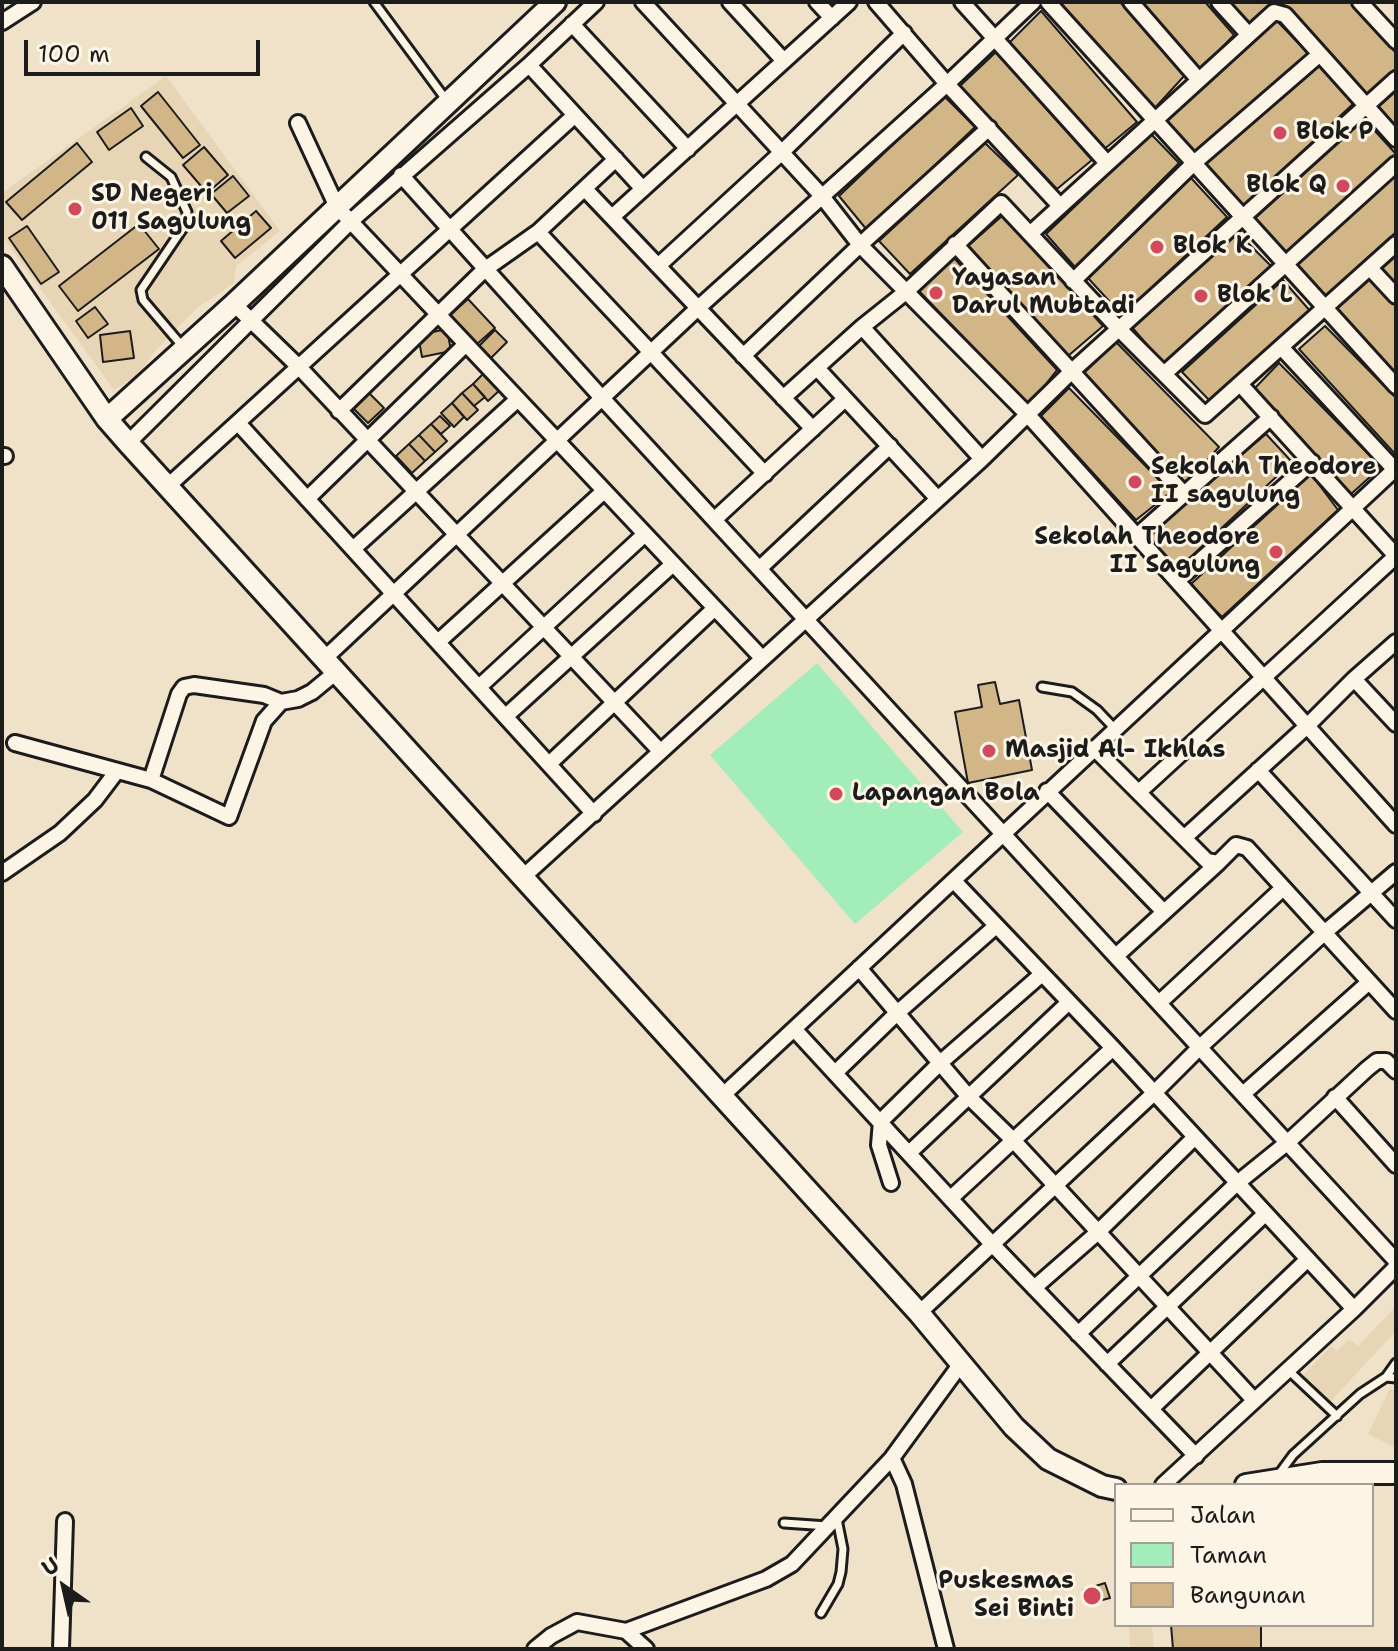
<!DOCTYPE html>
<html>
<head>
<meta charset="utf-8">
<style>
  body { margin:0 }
  #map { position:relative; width:1398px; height:1651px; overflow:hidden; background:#f0e2c9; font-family:"Shantell Sans",sans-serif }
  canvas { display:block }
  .frame { position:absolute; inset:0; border:4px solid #1c1c1c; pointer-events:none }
  .legend { position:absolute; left:1114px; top:1483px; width:260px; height:144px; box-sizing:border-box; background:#fcf5e5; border:2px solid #a29e95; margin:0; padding:10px 14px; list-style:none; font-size:24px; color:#1c1c1c }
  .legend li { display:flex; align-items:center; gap:16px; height:40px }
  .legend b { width:40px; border:2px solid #a29e95 }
  .north { position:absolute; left:24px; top:1547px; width:80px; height:80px; -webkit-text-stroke:6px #fcf5e5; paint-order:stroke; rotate:326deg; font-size:22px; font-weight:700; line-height:32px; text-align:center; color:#1c1c1c }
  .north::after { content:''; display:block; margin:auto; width:28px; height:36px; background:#1c1c1c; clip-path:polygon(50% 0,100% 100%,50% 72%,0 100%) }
  .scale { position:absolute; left:24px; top:40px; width:236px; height:36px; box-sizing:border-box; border:4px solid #1c1c1c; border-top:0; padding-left:10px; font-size:24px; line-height:28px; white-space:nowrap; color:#1c1c1c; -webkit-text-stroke:6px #fcf5e5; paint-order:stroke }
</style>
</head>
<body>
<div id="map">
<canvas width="1398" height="1651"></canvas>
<div class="frame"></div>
<ul class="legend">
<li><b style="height:10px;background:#fcf5e5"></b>Jalan</li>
<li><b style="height:22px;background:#a3edbb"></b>Taman</li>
<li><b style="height:22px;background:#d3b688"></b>Bangunan</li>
</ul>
<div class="north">U</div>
<div class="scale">100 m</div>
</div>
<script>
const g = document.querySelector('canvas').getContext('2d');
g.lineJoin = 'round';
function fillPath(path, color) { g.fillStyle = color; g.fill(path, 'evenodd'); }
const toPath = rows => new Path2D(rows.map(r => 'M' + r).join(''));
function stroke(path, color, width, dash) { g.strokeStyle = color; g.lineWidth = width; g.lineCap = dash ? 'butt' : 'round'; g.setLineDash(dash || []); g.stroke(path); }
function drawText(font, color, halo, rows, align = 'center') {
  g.font = font + ' "Shantell Sans",sans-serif'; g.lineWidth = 6; g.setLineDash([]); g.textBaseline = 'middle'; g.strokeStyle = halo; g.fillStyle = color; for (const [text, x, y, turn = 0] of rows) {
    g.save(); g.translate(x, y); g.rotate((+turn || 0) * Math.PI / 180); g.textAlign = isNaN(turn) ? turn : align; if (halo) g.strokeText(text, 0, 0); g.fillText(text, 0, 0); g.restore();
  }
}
fillPath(toPath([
  [166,76,280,231,236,266,234,283,197,308,155,351,138,375,114,390,2,236,2,193],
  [1396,1306,1396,1331,1329,1403,1301,1378,1331,1346,1337,1351,1349,1339,1358,1346],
  [1390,1388,1396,1391,1396,1448,1368,1434],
  [1129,1625,1152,1625,1154,1649,1130,1649]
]), '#e7d5b6');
fillPath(toPath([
  [817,663,963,832,855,924,710,755]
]), '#a3edbb');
const building = toPath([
  [1058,2,1120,2,1185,75,1153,110,1058,2],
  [1140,2,1205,2,1234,35,1198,72,1140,2],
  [1229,2,1350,2,1396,53,1396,68,1367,96,1281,2,1247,25,1229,2],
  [1041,11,1137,122,1102,151,1009,43,1041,11],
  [1275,19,1311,56,1195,155,1165,118,1275,19],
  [996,52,1092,160,1057,189,960,86,996,52],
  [1317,63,1354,103,1241,209,1204,163,1317,63],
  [1396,87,1396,131,1374,106,1396,87],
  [158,92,200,145,183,158,141,106,158,92],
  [944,96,975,127,867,230,839,196,944,96],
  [131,108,143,126,109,150,97,132,131,108],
  [1364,119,1396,154,1396,232,1326,296,1255,218,1364,119],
  [1151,134,1179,163,1075,267,1046,234,1151,134],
  [77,143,92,162,22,220,6,202,77,143],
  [985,143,1018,175,910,274,879,241,985,143],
  [204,147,228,175,207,193,183,165,204,147],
  [233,176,249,196,227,213,211,194,233,176],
  [1191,178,1227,217,1122,315,1088,278,1191,178],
  [256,211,271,228,235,258,221,241,256,211],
  [1002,216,1103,326,1068,356,968,246,1002,216],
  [139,224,159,249,78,311,59,286,139,224],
  [27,226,59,272,41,284,9,238,27,226],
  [1236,231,1272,267,1163,363,1130,325,1236,231],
  [1396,253,1396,378,1334,308,1396,253],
  [953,257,1057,370,1029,405,918,290,953,257],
  [1283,280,1311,312,1210,401,1182,372,1283,280],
  [468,299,495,328,476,345,449,316,468,299],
  [95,307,108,324,88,338,76,321,95,307],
  [1325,326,1396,398,1396,455,1299,349,1325,326],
  [447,329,451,351,422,357,418,335,447,329],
  [495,330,507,342,490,359,478,347,495,330],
  [130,331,134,358,103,362,100,335,130,331],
  [1116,342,1219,447,1186,484,1084,373,1116,342],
  [1279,363,1381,467,1351,494,1255,388,1279,363],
  [485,372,501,389,488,401,473,384,485,372],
  [473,384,485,397,474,406,462,393,473,384],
  [1069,388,1171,492,1136,520,1041,416,1069,388],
  [366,390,384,408,368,423,351,406,366,390],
  [462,393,478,410,467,420,452,403,462,393],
  [452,403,464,417,454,427,441,413,452,403],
  [440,416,450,426,441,434,431,424,440,416],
  [431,424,447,441,435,452,419,435,431,424],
  [1266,434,1292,462,1178,569,1146,534,1266,434],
  [419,435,435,452,425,461,409,444,419,435],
  [409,444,425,461,412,473,396,456,409,444],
  [1311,474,1338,510,1222,617,1190,585,1311,474],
  [995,682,1000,704,1019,700,1032,770,968,783,955,712,982,707,978,685,995,682],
  [1105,1583,1110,1598,1087,1604,1083,1590,1105,1583],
  [1171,1625,1261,1625,1261,1649,1173,1649,1171,1625]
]);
fillPath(building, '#d3b688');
stroke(building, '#1c1c1c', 2);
const lane = toPath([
  [374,2,447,101],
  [146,157,171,177,187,212,187,222,141,290,143,300,183,347],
  [1042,687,1072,692,1097,710,1115,729],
  [1288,1370,1337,1416],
  [1386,1377,1396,1363],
  [1279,1474,1293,1455,1360,1394,1386,1377,1396,1378],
  [784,1523,828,1526],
  [821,1613,838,1584,841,1572,843,1549,837,1519]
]);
const street = toPath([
  [643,2,821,195,860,245,1028,415,1396,825],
  [730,2,784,61],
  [817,2,832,18],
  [876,2,947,84,1060,206],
  [962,2,1107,163],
  [1048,2,1396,386],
  [1131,2,1198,79],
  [1219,2,1248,34],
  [1360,2,1396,41],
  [2,22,33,2],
  [572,24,688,149],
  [529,65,643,189],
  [298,123,337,207,762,658],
  [401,175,602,398,1396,1261],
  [585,189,813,429],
  [612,217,849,2],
  [538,232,765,474],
  [1031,233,1274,12,1285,15,1396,139],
  [955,244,1184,494],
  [658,266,781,153,904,33],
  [1370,268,1396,296],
  [1073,281,1194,163,1320,54],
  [234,304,299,367,660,751],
  [862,327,982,459],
  [1281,347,1396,471],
  [743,356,860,245,989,128],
  [817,368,938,499],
  [1164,374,1396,164],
  [1240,384,1396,556],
  [783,398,862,327,907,291,1001,203,1118,328,1205,415,1396,244],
  [339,411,484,270,538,232,616,159],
  [239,424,594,814],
  [128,443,351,221,529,65,596,2],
  [2,456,5,456],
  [168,486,575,115],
  [307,499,466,344],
  [715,519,845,399],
  [1138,535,1271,417],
  [353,549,518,399],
  [760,568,890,446],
  [1178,580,1312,462],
  [438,642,604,491],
  [323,660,698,308,947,84,1033,2],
  [1354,679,1396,724],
  [479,687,645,534],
  [506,716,673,564],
  [15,743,151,780,179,694,184,687,194,685,264,695,281,702,298,699,312,692,335,673],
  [1094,748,1207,861,1218,863,1236,845,1247,848,1396,1011],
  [549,764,715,608],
  [1258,770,1396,920],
  [151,780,229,817,264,721,281,702],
  [1047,791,1164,912],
  [1139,792,1396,556],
  [1184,838,1306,727,1354,679,1396,642],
  [2,873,60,833,95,800,117,771],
  [523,877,982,459,1071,372,1396,79],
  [954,881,1113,1048,1354,1309],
  [1116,956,1218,863],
  [859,968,968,1096,1013,1140,1254,1400],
  [1159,1003,1283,888],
  [795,1030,993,1245,1196,1456],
  [835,1073,896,1014,996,926],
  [1243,1094,1368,983],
  [722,1096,1396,468],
  [1335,1097,1396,1165],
  [909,1153,1068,1003],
  [891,1183,879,1145,881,1121,940,1063,1042,974],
  [951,1198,1113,1048],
  [1034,1288,1097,1233,1194,1138],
  [919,1313,1153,1094,1200,1047,1324,933,1396,872],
  [1078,1334,1236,1184,1288,1142,1367,1069,1377,1061,1386,1061,1396,1071],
  [1107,1364,1265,1214],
  [1151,1409,1308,1259],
  [892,1458,904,1484,946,1649],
  [1163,1485,1354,1309,1396,1267],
  [626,1631,646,1649],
  [61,1649,65,1521],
  [535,1649,551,1636,577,1622,626,1631,766,1579,792,1564,892,1458,960,1365]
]);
const secondary = toPath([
  [2,266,107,419,128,443,919,1313,1014,1427,1048,1459,1102,1486,1116,1489],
  [107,419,234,304,555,2],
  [1246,1485,1322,1473,1396,1473]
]);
stroke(lane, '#1c1c1c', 13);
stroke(street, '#1c1c1c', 20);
stroke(secondary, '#1c1c1c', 26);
stroke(lane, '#fcf5e5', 7);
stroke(street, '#fcf5e5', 14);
stroke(secondary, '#fcf5e5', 20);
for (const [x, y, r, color] of [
  [1280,133,8,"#d1495b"],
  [1343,186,8,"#d1495b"],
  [75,209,8,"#d1495b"],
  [1157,247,8,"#d1495b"],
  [936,293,8,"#d1495b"],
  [1201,296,8,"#d1495b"],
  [1135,482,8,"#d1495b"],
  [1276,552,8,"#d1495b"],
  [989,751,8,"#d1495b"],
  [836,794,8,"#d1495b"],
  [1092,1596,10,"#d1495b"]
]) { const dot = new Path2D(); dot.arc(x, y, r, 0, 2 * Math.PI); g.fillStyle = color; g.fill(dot); stroke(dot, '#fcf5e5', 3); }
drawText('bold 24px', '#1c1c1c', '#fcf5e5', [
  ["Blok P",1296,133],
  ["Blok Q",1327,186,"right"],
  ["SD Negeri",91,195],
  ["011 Sagulung",91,223],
  ["Blok K",1173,247],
  ["Yayasan",952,279],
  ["Darul Mubtadi",952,307],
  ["Blok L",1217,296],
  ["Sekolah Theodore",1151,468],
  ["II sagulung",1151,496],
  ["Sekolah Theodore",1260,538,"right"],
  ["II Sagulung",1260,566,"right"],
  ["Masjid Al- Ikhlas",1005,751],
  ["Lapangan Bola",852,794],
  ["Puskesmas",1074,1582,"right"],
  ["Sei Binti",1074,1610,"right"]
], 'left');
</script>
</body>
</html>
